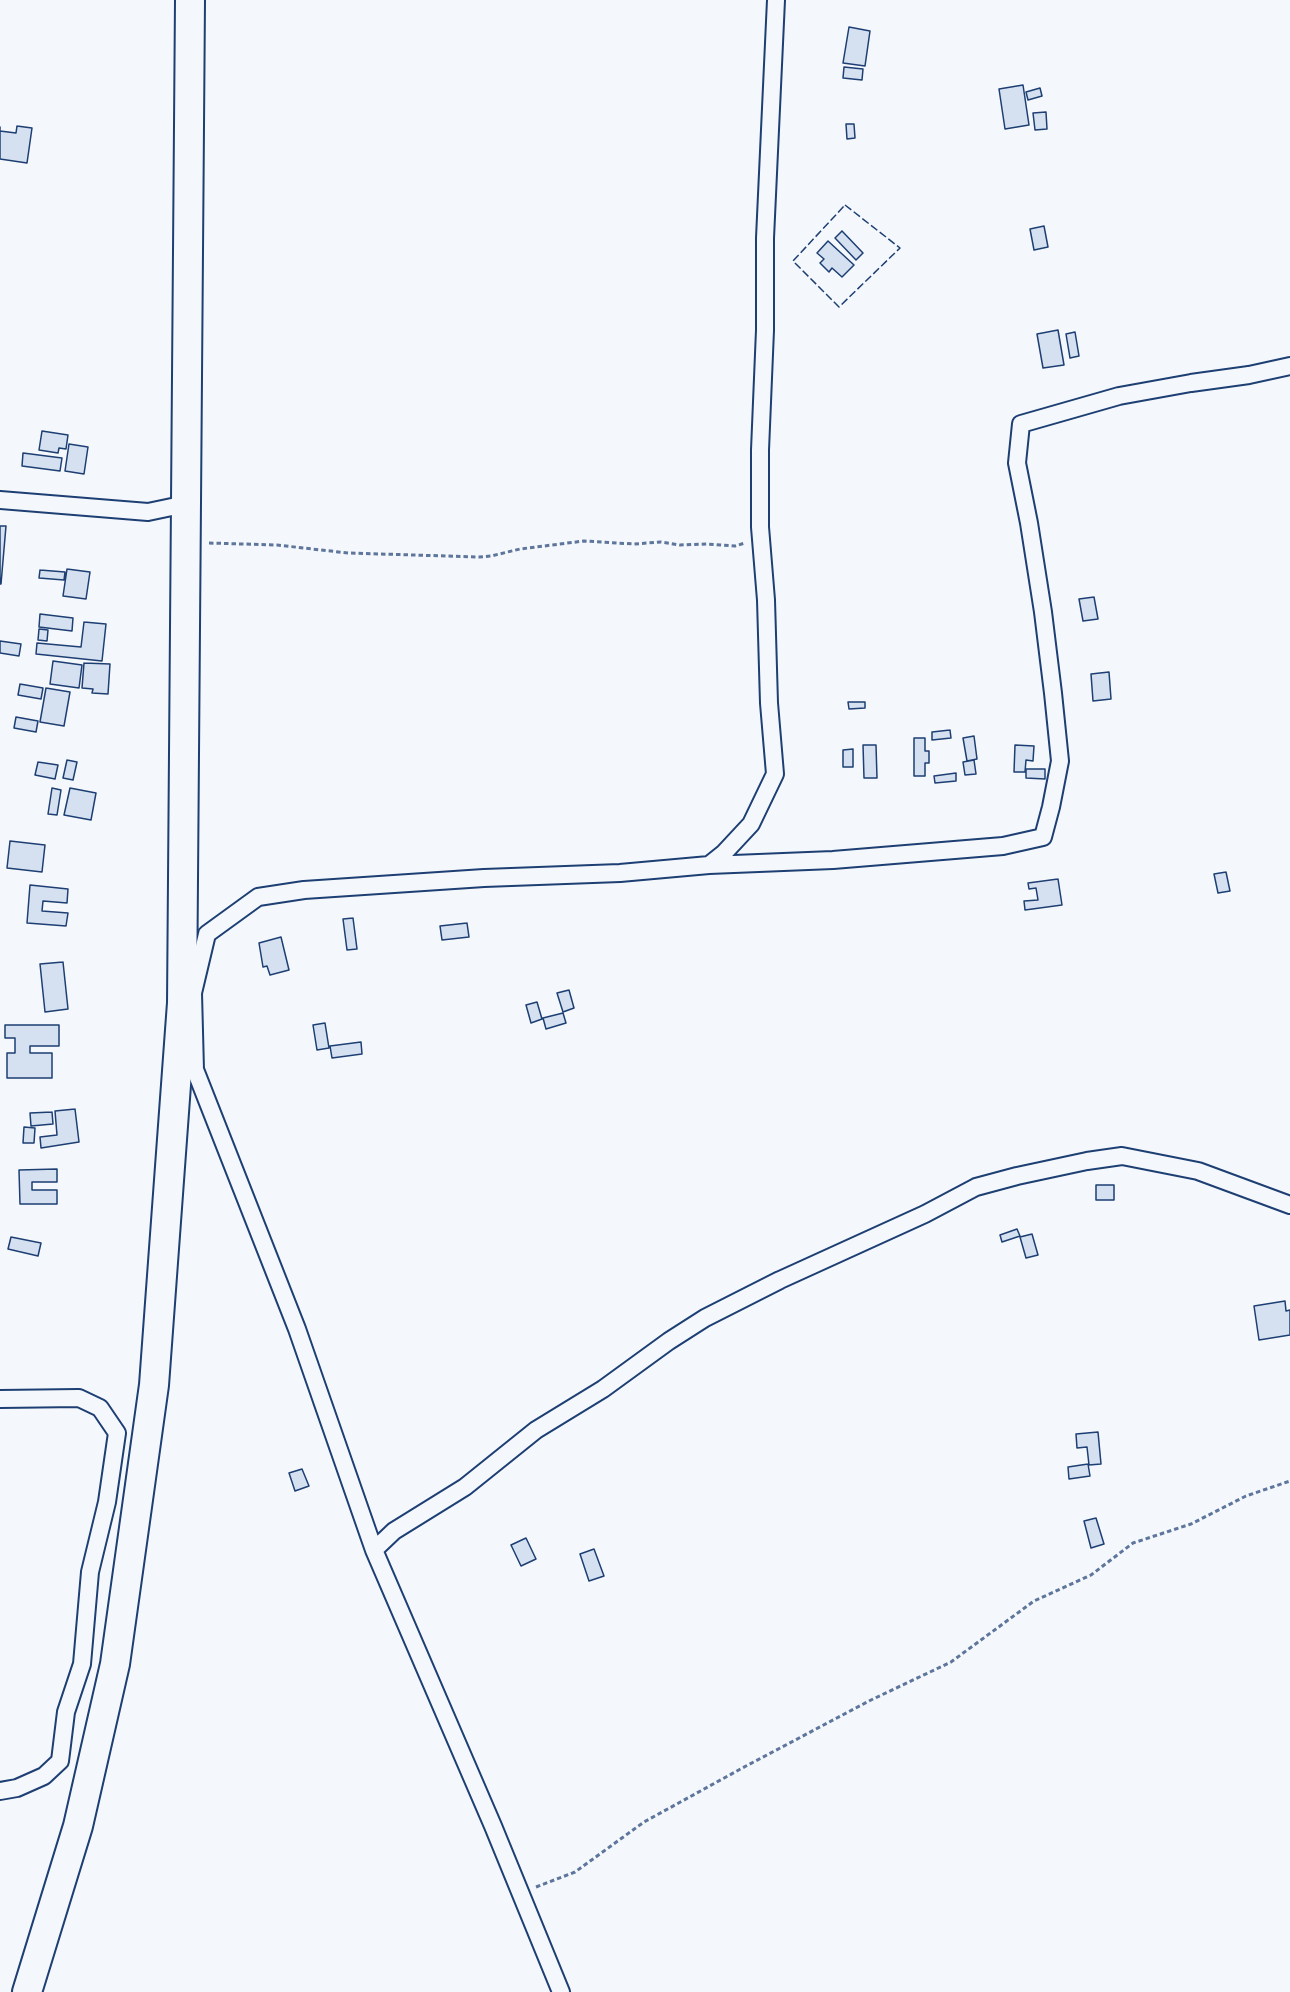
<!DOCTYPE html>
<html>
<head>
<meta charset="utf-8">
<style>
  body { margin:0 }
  canvas { display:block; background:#f4f7fb }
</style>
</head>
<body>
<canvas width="1290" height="1992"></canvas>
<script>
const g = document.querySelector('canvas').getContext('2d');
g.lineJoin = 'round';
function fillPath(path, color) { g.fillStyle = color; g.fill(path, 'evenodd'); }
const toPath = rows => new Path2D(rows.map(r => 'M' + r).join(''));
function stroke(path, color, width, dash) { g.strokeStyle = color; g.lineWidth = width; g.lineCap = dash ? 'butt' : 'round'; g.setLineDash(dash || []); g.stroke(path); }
const building = toPath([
  [849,27,870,31,865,66,843,63,849,27],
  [844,67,863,69,862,80,843,78,844,67],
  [1023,85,1029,125,1005,129,999,89,1023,85],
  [1040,88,1042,96,1028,100,1026,92,1040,88],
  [1046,112,1047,129,1035,130,1033,113,1046,112],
  [846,124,854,124,855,138,847,139,846,124],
  [17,126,32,128,27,163,0,159,0,127,0,131,16,133,17,126],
  [1044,226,1048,247,1034,250,1030,229,1044,226],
  [842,231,863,253,856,260,835,238,842,231],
  [828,241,854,265,842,277,832,268,829,272,820,263,824,259,817,253,828,241],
  [1058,330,1064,365,1043,368,1037,334,1058,330],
  [1075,332,1079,356,1070,358,1066,334,1075,332],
  [42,431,68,435,66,449,59,448,58,453,39,450,42,431],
  [69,444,88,447,84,474,65,471,69,444],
  [23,453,62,458,60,471,22,466,23,453],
  [0,526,6,526,1,584,0,584,0,526],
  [67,569,90,572,86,599,63,596,67,569],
  [40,570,65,572,64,580,39,578,40,570],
  [1094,597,1098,619,1083,621,1079,599,1094,597],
  [40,614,73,618,72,631,39,627,40,614],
  [84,622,106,624,102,661,36,654,37,643,81,647,84,622],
  [39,629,48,630,47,641,38,640,39,629],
  [0,641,21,644,19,656,0,653,0,641],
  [53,661,82,665,79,688,50,684,53,661],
  [84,663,110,664,108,694,92,693,93,689,82,688,84,663],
  [1109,672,1111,699,1093,701,1091,674,1109,672],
  [20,684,43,688,41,699,18,695,20,684],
  [46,688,70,692,64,726,40,722,46,688],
  [848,702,865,702,865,708,849,709,848,702],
  [16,717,38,721,36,732,14,728,16,717],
  [950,730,951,738,932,740,932,732,950,730],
  [974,736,977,759,967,761,963,738,974,736],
  [914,738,925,738,925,751,929,751,929,763,925,763,925,776,914,776,914,738],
  [863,745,876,745,877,778,864,778,863,745],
  [1015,745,1034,746,1033,761,1026,760,1025,772,1014,772,1015,745],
  [853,749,853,767,843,767,843,750,853,749],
  [67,760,77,762,73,780,63,778,67,760],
  [974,760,976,774,965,775,963,762,974,760],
  [38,762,58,765,55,779,35,775,38,762],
  [1026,769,1045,769,1045,779,1026,778,1026,769],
  [956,773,956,781,935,783,934,776,956,773],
  [52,788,61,790,57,815,48,814,52,788],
  [70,788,96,793,91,820,64,815,70,788],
  [10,841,45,845,42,872,7,868,10,841],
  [1226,872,1230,891,1218,893,1214,874,1226,872],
  [1058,879,1062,905,1025,910,1024,901,1038,900,1036,888,1029,889,1028,883,1058,879],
  [30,885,68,889,67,903,43,901,42,911,68,913,66,926,27,923,30,885],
  [353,918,357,949,347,950,343,919,353,918],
  [467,923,469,937,442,940,440,926,467,923],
  [281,937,289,970,270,975,267,966,263,967,259,943,281,937],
  [63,962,68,1009,45,1012,40,964,63,962],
  [569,990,574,1008,563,1012,557,993,569,990],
  [537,1002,542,1019,531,1023,526,1005,537,1002],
  [563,1013,566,1023,546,1029,543,1018,563,1013],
  [325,1023,329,1048,317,1050,313,1025,325,1023],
  [5,1025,59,1025,59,1046,30,1046,30,1053,52,1053,52,1078,7,1078,7,1053,15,1053,15,1038,5,1038,5,1025],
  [361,1042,362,1054,332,1058,330,1046,361,1042],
  [75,1109,79,1142,41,1148,40,1137,57,1135,55,1111,75,1109],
  [52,1112,53,1124,31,1126,30,1113,52,1112],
  [24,1127,35,1128,34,1143,23,1143,24,1127],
  [57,1169,57,1182,32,1182,32,1190,57,1190,57,1204,20,1204,19,1170,57,1169],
  [1096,1185,1114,1185,1114,1200,1096,1200,1096,1185],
  [1017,1229,1020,1236,1002,1242,1000,1235,1017,1229],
  [1032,1234,1038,1255,1026,1258,1020,1237,1032,1234],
  [11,1237,41,1243,38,1256,8,1249,11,1237],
  [1285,1301,1286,1311,1290,1310,1290,1335,1259,1340,1254,1306,1285,1301],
  [1098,1432,1101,1464,1089,1465,1087,1447,1077,1448,1076,1434,1098,1432],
  [1088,1464,1090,1476,1069,1479,1068,1467,1088,1464],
  [302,1469,309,1486,295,1491,289,1473,302,1469],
  [1096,1518,1104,1544,1091,1548,1084,1521,1096,1518],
  [526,1538,536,1559,521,1566,511,1545,526,1538],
  [594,1549,604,1576,589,1581,580,1554,594,1549]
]);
fillPath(building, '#d5e0f0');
stroke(building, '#1d3f73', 1.5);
const street = toPath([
  [0,500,148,512,186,504],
  [709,865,724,853,751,824,775,774,769,703,766,600,760,527,760,450,765,330,765,238,776,0],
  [192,1062,297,1329,374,1550,493,1826,561,1992],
  [195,1070,193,993,207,934,258,897,304,890,484,878,620,873,709,865,833,860,1003,846,1043,837,1051,807,1060,761,1053,693,1043,612,1029,523,1017,463,1021,424,1119,396,1191,383,1249,375,1290,366],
  [0,1399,79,1398,100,1408,117,1433,107,1502,90,1572,82,1664,66,1712,60,1761,44,1776,17,1788,0,1791],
  [374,1550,394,1531,465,1487,536,1430,603,1389,669,1341,705,1318,780,1280,925,1214,976,1187,1017,1176,1087,1161,1122,1156,1198,1171,1290,1205]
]);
const highway = toPath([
  [27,1992,78,1826,115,1664,154,1385,182,1003,190,0]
]);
stroke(street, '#1d3f73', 20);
stroke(highway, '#1d3f73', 32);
stroke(toPath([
  [209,543,277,545,348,553,479,557,491,556,520,549,584,541,634,544,661,542,680,545,707,544,735,546,745,543],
  [536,1887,575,1872,644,1822,746,1766,871,1700,951,1662,1034,1601,1091,1575,1133,1543,1191,1524,1246,1496,1290,1481]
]), '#5e769c', 3, [4.5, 3]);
stroke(street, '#f4f7fb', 16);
stroke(highway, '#f4f7fb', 28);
stroke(toPath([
  [845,205,900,248,839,307,793,261,845,205]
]), '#1d3f73', 1.5, [8, 3]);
</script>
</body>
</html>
